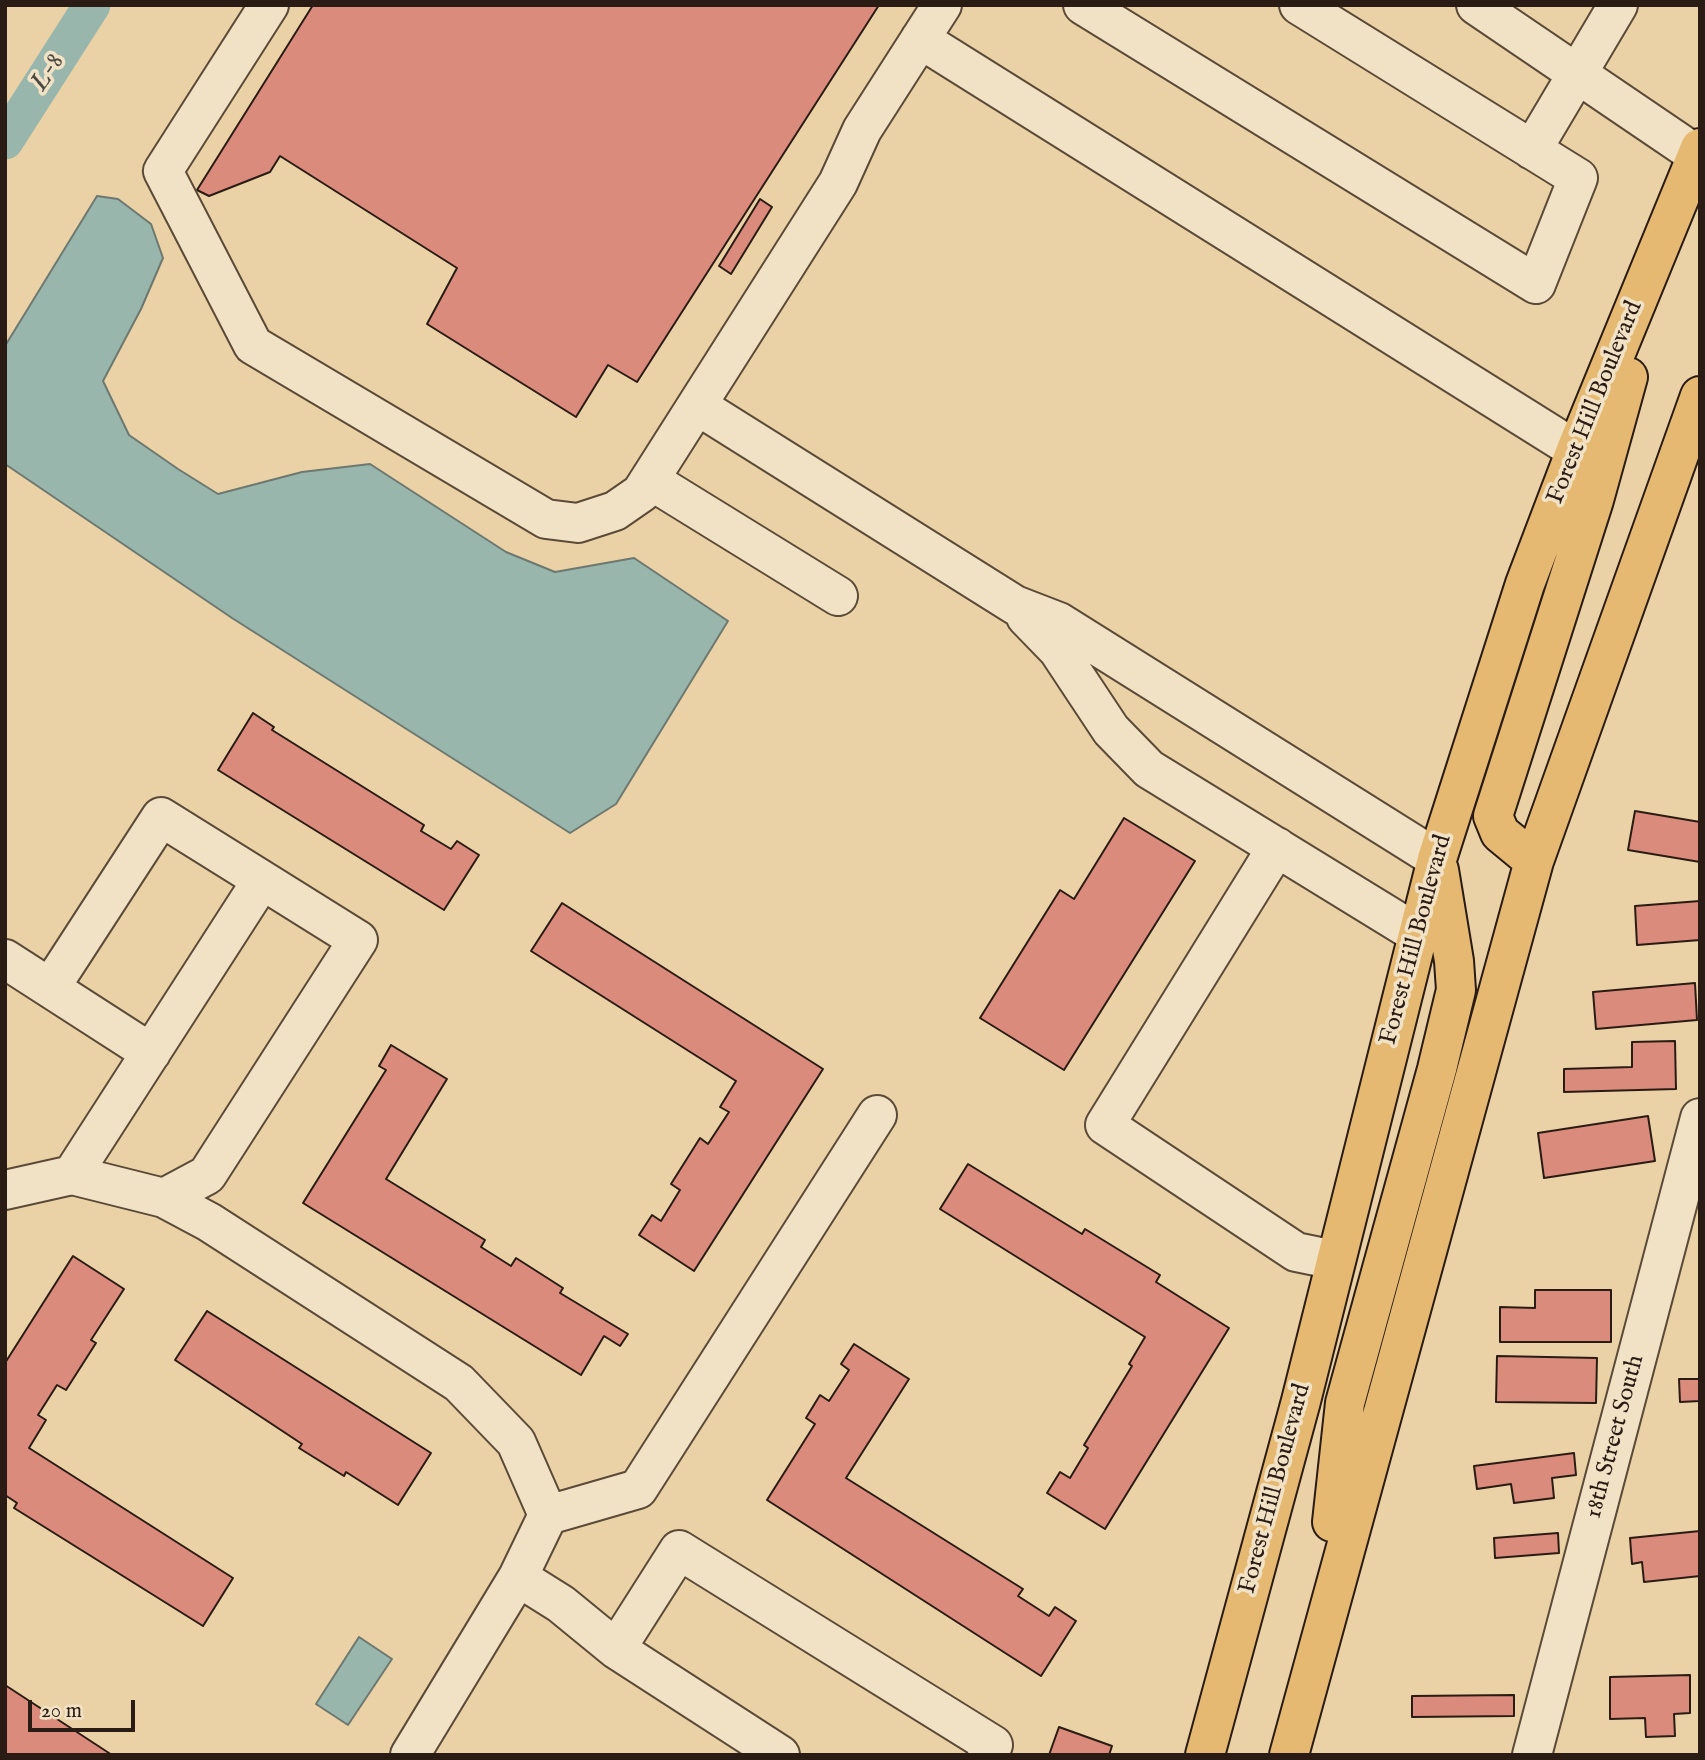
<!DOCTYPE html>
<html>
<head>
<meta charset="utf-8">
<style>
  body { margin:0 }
  #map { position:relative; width:1705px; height:1760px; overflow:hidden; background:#ebd2a6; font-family:"IM FELL English",serif }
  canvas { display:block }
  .frame { position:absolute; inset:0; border:7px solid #2a1c14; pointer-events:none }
  .scale { position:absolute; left:28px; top:1700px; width:107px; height:32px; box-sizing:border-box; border:4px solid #2a1c14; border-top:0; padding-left:9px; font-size:21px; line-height:24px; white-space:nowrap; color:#2a1c14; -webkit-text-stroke:5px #f2e2c5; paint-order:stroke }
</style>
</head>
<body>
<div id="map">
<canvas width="1705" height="1760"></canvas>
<div class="frame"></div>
<div class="scale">20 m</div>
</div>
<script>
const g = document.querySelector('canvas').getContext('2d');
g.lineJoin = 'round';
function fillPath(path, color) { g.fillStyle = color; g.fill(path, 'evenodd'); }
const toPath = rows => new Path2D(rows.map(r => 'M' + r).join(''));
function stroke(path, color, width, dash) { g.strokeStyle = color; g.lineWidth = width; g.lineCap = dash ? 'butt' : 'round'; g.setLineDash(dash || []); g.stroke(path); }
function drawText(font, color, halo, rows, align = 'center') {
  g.font = font + ' "IM FELL English",serif'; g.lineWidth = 7; g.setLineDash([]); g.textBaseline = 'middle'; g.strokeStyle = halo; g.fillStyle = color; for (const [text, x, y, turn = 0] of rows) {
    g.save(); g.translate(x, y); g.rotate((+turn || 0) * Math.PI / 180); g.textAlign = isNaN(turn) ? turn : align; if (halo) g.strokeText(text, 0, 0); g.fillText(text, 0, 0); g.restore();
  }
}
const water = toPath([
  [97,196,118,199,151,224,163,258,141,309,103,381,129,435,178,469,218,494,302,472,370,464,506,552,555,572,634,558,728,621,616,804,570,833,232,618,5,464,5,346,97,196],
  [359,1637,392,1659,348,1725,316,1704,359,1637]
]);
fillPath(water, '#99b6ad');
stroke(water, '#6d7870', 2);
stroke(toPath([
  [5,141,92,5]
]), '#99b6ad', 37);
const building = toPath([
  [313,5,879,5,637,382,608,365,576,417,427,324,457,268,280,156,270,172,209,196,197,190,313,5],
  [760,199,772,207,731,274,719,266,760,199],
  [253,713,274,727,272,730,424,825,421,831,451,849,457,841,479,855,444,910,218,770,253,713],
  [1635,811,1700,822,1700,862,1628,850,1635,811],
  [1124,818,1195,861,1064,1070,980,1018,1060,890,1074,899,1124,818],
  [1700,901,1700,940,1637,945,1635,906,1700,901],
  [562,903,823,1069,694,1271,639,1235,652,1215,661,1221,680,1190,671,1184,700,1138,708,1144,729,1112,720,1107,736,1081,531,951,562,903],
  [1695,983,1697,1020,1596,1029,1593,992,1695,983],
  [1675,1041,1676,1089,1564,1092,1564,1069,1632,1067,1632,1042,1675,1041],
  [391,1045,447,1079,386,1179,485,1240,481,1247,511,1266,516,1258,563,1288,560,1293,628,1334,620,1346,604,1336,581,1375,303,1203,386,1070,379,1066,391,1045],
  [1648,1116,1655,1161,1544,1178,1538,1133,1648,1116],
  [968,1164,1082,1234,1085,1229,1160,1275,1156,1282,1229,1328,1105,1529,1047,1493,1060,1472,1070,1478,1088,1448,1084,1445,1132,1366,1129,1364,1145,1337,940,1209,968,1164],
  [73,1256,124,1289,91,1340,96,1343,66,1390,57,1385,38,1415,46,1420,29,1448,233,1578,203,1626,14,1508,17,1503,5,1495,5,1363,73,1256],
  [1535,1290,1611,1290,1611,1342,1500,1342,1500,1307,1535,1308,1535,1290],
  [207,1311,431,1453,398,1505,346,1472,344,1476,299,1448,302,1444,175,1360,207,1311],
  [854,1344,909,1379,846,1478,1023,1589,1018,1596,1049,1616,1055,1607,1076,1621,1041,1676,767,1500,815,1424,806,1418,820,1395,829,1401,849,1370,841,1364,854,1344],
  [1497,1356,1597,1358,1596,1403,1496,1402,1497,1356],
  [1679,1379,1700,1379,1700,1401,1680,1402,1679,1379],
  [1574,1453,1576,1475,1552,1478,1554,1498,1514,1503,1511,1484,1477,1489,1474,1466,1574,1453],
  [1700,1531,1700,1576,1644,1582,1642,1562,1632,1564,1630,1538,1700,1531],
  [1558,1533,1559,1553,1495,1558,1494,1538,1558,1533],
  [1690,1675,1690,1713,1674,1714,1675,1736,1646,1737,1645,1718,1610,1719,1610,1677,1690,1675],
  [5,1685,112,1755,5,1755,5,1685],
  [1514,1695,1514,1716,1412,1717,1412,1696,1514,1695],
  [1059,1727,1112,1746,1109,1755,1049,1755,1059,1727]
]);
fillPath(building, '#db8b7b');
stroke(building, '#2a1c14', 2);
const minor = toPath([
  [269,5,163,171,253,345,546,519,578,523,615,511,641,493,838,183,862,130,942,5],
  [1083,5,1536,284,1578,178,1299,5],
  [1476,5,1697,155],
  [920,39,1576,450],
  [1532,150,1618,5],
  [698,406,1015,605,1059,622,1437,859],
  [650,480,838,596],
  [1026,617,1058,650,1111,730,1149,769,1416,933],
  [1277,847,1105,1125,1296,1252,1335,1260],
  [5,959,151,1053],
  [50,988,161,817,262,880],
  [72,1175,262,880,358,940,207,1175,164,1198],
  [5,1190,72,1175,164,1198,209,1222,459,1383,516,1442,548,1515],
  [518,1577,561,1604,616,1649,780,1755],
  [616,1649,679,1550,993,1745,987,1755],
  [410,1755,518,1577,548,1515,638,1489,877,1115],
  [1532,1755,1700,1118]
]);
const major = toPath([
  [1534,861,1500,833,1493,816,1594,500,1628,377],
  [1332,1522,1345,1403,1437,1069,1456,990,1454,961,1439,870],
  [1205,1755,1301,1401,1437,859,1525,584,1576,450,1700,148],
  [1289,1755,1534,861,1700,396]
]);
stroke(minor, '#5a4a38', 42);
stroke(major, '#2a1c14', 42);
stroke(minor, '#f2e2c5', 38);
stroke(major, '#e6b973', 38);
drawText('24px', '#2a1c14', '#f2e2c5', [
  ["Forest Hill Boulevard",1596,403,-68],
  ["Forest Hill Boulevard",1417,940,-75],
  ["18th Street South",1616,1437,-75],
  ["Forest Hill Boulevard",1276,1489,-75]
]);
drawText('italic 26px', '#4b4a42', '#f2e2c5', [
  ["L-8",49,73,-57]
]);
</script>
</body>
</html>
